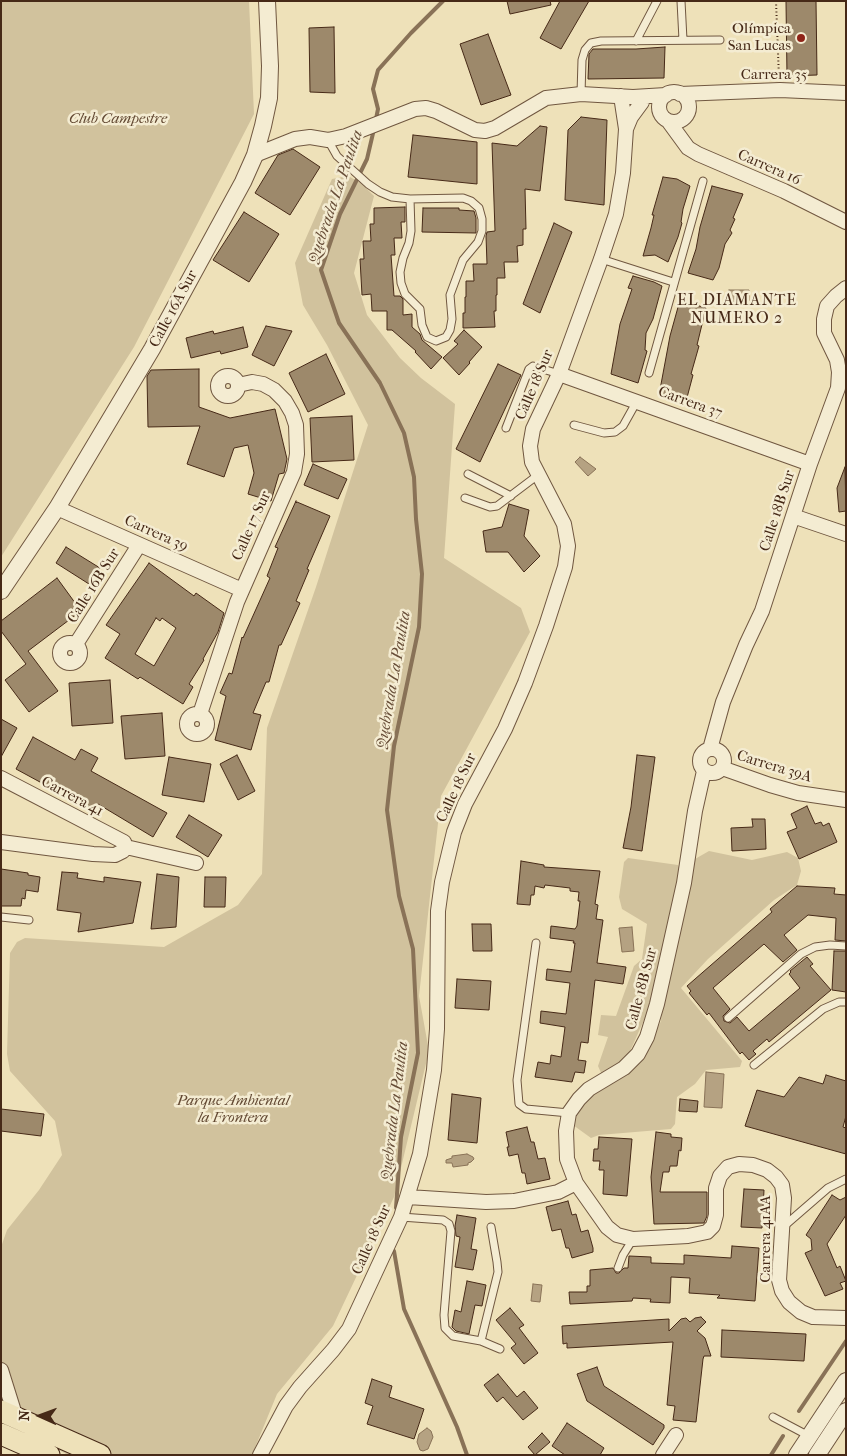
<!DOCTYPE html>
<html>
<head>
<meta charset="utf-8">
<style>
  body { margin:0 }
  #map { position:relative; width:847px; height:1456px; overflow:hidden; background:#eee1b9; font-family:"IM FELL French Canon",serif }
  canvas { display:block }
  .frame { position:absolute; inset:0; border:2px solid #462917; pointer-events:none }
  .north { position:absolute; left:15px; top:1391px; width:50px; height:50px; -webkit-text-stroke:4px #f4ecd2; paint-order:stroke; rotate:272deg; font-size:14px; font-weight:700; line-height:20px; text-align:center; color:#462917 }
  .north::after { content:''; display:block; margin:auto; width:18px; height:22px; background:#462917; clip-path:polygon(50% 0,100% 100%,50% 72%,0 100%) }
</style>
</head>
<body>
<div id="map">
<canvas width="847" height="1456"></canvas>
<div class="frame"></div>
<div class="north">N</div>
</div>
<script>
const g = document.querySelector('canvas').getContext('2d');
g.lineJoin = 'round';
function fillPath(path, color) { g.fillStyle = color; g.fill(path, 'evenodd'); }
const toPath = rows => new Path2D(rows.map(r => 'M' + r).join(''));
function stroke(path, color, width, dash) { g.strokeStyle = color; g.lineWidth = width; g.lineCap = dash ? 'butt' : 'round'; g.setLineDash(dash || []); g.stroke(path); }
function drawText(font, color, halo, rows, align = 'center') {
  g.font = font + ' "IM FELL French Canon",serif'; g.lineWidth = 5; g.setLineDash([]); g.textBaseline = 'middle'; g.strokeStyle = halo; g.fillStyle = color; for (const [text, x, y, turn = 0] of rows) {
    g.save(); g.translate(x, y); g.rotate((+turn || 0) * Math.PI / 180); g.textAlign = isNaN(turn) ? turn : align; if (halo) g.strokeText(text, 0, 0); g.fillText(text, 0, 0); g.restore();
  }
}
fillPath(toPath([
  [1,1,249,1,254,114,134,347,1,557],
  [348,176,361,183,374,196,354,273,367,315,400,358,421,378,455,404,444,558,521,608,530,632,441,796,419,996,429,1051,394,1197,333,1326,277,1394,252,1455,68,1455,26,1432,1,1393,1,1247,7,1230,39,1190,62,1155,55,1121,10,1071,7,1054,10,953,17,942,25,938,164,947,238,905,262,874,267,728,316,587,368,425,327,345,303,305,295,263,332,179],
  [709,851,752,860,787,852,798,858,801,871,797,885,774,900,708,959,681,988,742,1061,740,1067,706,1070,695,1084,677,1097,675,1124,671,1129,599,1135,591,1138,573,1125,574,1111,584,1099,640,1063,661,1021,663,987,695,859],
  [628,858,678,865,680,870,652,1002,627,1058,602,1075,598,1066,608,1037,598,1035,601,1015,616,1016,634,966,642,959,647,924,622,909,619,897,624,862]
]), '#d1c29d');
const water = toPath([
  [729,290,749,290,749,301,729,302,729,290],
  [580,457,596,469,588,476,575,462,580,457],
  [632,927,634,951,622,952,619,928,632,927],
  [706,1072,724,1074,722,1108,704,1107,706,1072],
  [467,1154,473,1157,474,1159,471,1162,468,1163,468,1165,453,1167,452,1163,446,1163,446,1160,452,1158,452,1156,467,1154],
  [533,1284,542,1285,540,1302,531,1301,533,1284],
  [427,1428,431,1431,433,1437,428,1449,423,1451,420,1450,417,1442,419,1434,427,1428]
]);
fillPath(water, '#b5a282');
stroke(water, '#897257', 1);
stroke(toPath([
  [376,119,378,109,373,89,378,70,411,33,443,1],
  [374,129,367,159,340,214,321,270,339,323,380,383,404,433,414,477,416,519,422,574,419,627,394,746,387,810,399,896,413,949,418,1053,401,1137,396,1208],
  [394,1251,404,1309,457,1427,467,1455],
  [799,1411,846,1341],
  [771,1455,783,1436]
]), '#897257', 4);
const building = toPath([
  [507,1,550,1,551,5,510,14,507,1],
  [560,1,589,1,561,49,540,38,560,1],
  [786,1,816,1,817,75,787,76,786,1],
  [334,27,335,93,310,92,309,28,334,27],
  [488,34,511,95,481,105,460,44,488,34],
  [665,47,664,78,588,79,589,54,593,49,636,49,665,47],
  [581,117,607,120,604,205,565,200,568,130,581,117],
  [540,126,547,127,540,191,525,189,526,229,523,229,523,245,517,246,518,262,504,262,505,278,497,278,497,295,496,295,496,311,494,311,495,327,463,328,463,313,465,313,465,297,466,297,466,281,474,281,473,264,487,264,486,236,487,232,495,231,492,143,517,146,540,126],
  [413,135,477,142,477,184,408,177,413,135],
  [293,149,320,167,290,215,255,193,278,155,293,149],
  [663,177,677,179,690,186,683,209,681,222,682,223,678,237,668,262,655,255,643,256,651,228,654,215,652,215,663,177],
  [712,186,743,194,733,218,735,219,730,230,732,233,725,244,719,268,713,280,688,273,696,249,700,227,712,186],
  [405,207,405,222,401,222,402,238,394,238,395,255,391,255,394,296,400,296,403,299,403,315,412,314,412,327,420,334,422,340,442,357,431,369,415,352,416,351,392,330,387,330,387,311,372,311,371,294,362,295,360,259,364,259,363,241,371,241,370,224,374,224,374,208,405,207],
  [423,208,459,208,459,210,474,211,476,218,476,233,422,232,423,208],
  [244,212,279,234,249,282,213,260,244,212],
  [554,223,572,232,540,313,523,304,554,223],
  [633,276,654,282,662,286,653,319,646,333,645,350,647,351,638,383,611,374,620,324,632,289,628,288,633,276],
  [680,300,706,308,697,345,699,346,691,374,693,375,685,405,659,395,670,336,680,300],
  [266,326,292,331,274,366,252,355,266,326],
  [243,327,248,347,221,354,220,351,191,358,186,338,213,331,214,334,243,327],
  [464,330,482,347,469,362,470,363,459,375,443,358,458,344,454,341,464,330],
  [326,354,345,394,308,412,289,373,326,354],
  [498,364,521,375,480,462,456,449,498,364],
  [199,369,199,407,230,418,275,409,287,459,284,473,279,474,271,501,248,494,254,473,248,445,234,448,224,477,187,464,200,426,148,427,147,376,151,370,199,369],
  [352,416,354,460,312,462,310,418,352,416],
  [313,464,347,479,338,499,304,485,313,464],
  [845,467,846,511,839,512,837,488,845,467],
  [296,501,296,503,297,502,330,516,307,569,309,570,296,601,300,603,281,645,279,645,269,682,266,682,253,713,261,715,251,750,215,740,226,696,220,693,229,673,232,674,242,637,243,638,270,578,267,576,278,548,275,547,296,501],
  [509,504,529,510,524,536,540,556,524,572,508,552,486,552,483,531,502,527,509,504],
  [66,547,100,568,89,584,56,563,66,547],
  [149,563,194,596,196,593,224,613,218,632,203,659,204,660,189,684,193,687,183,704,140,677,138,679,105,658,120,634,106,625,149,563],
  [156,618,160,621,162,618,176,628,154,666,135,654,156,618],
  [57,578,81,611,28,651,58,691,29,712,5,680,26,664,1,631,1,621,57,578],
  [110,680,113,723,72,726,69,683,110,680],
  [162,713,165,756,125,759,121,716,162,713],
  [1,719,17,728,1,757,1,719],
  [33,737,75,760,81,749,98,758,91,771,167,813,153,837,98,804,94,810,52,786,51,788,16,769,33,737],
  [237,755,255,791,238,800,220,764,237,755],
  [637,755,655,757,642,851,623,848,631,807,637,755],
  [169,757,211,764,204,802,162,795,169,757],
  [807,806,815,824,821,822,823,826,829,823,837,842,799,859,787,832,797,828,791,814,807,806],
  [189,815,222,835,208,857,176,837,189,815],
  [752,819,765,819,766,849,732,851,731,828,753,827,752,819],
  [521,861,544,865,544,867,600,871,595,904,598,905,596,919,603,920,597,963,626,967,623,984,595,980,588,1043,581,1042,578,1060,586,1061,584,1073,575,1072,572,1082,535,1077,538,1062,550,1064,551,1055,561,1057,565,1027,540,1023,541,1011,566,1014,570,983,546,980,547,969,571,972,575,943,573,943,574,941,550,938,551,926,575,929,577,926,580,901,578,901,579,892,570,891,570,888,545,885,544,888,535,886,534,895,531,895,530,905,517,904,521,861],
  [1,869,28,873,28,875,40,877,38,892,26,890,25,899,22,898,21,906,1,906,1,869],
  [62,872,78,873,77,878,104,882,104,877,141,882,133,923,78,932,81,913,57,910,62,872],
  [157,874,179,877,176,927,151,929,157,874],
  [205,877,226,877,225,907,204,907,205,877],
  [797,886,835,888,834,894,846,895,846,941,835,940,836,918,808,915,784,935,797,950,783,962,764,944,713,988,730,1009,723,1016,724,1021,730,1023,737,1017,749,1031,800,988,789,974,791,972,790,971,807,957,813,964,810,966,831,990,769,1042,767,1039,753,1051,756,1054,749,1060,742,1052,740,1054,709,1013,707,1015,689,993,691,991,687,986,772,912,770,909,797,886],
  [472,924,491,924,492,951,473,951,472,924],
  [834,951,846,951,846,992,832,990,834,951],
  [457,979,491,981,489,1010,455,1008,457,979],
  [826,1075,846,1081,846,1116,843,1127,846,1128,846,1154,745,1126,757,1090,784,1097,799,1077,823,1084,826,1075],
  [452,1094,481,1098,477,1143,448,1140,452,1094],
  [680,1099,698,1101,697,1112,679,1111,680,1099],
  [1,1109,44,1114,41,1136,1,1131,1,1109],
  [527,1127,531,1142,534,1142,538,1159,545,1158,550,1179,527,1184,525,1173,522,1173,518,1154,509,1156,507,1147,509,1147,506,1132,527,1127],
  [656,1132,671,1134,671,1137,682,1138,681,1151,679,1150,677,1166,670,1166,669,1172,663,1172,660,1192,707,1192,707,1216,704,1223,654,1224,651,1177,656,1132],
  [599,1137,632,1139,627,1196,603,1194,604,1170,599,1170,600,1161,593,1161,594,1149,598,1149,599,1137],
  [744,1189,764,1190,762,1228,741,1227,744,1189],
  [832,1195,840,1200,846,1197,846,1215,827,1244,837,1268,840,1266,846,1281,840,1283,843,1289,825,1296,805,1253,812,1250,811,1239,806,1235,832,1195],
  [568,1201,572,1215,576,1214,581,1232,588,1230,593,1248,593,1252,572,1258,569,1248,566,1248,561,1229,552,1231,546,1207,568,1201],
  [457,1215,476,1218,471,1249,477,1250,473,1270,455,1267,460,1237,456,1236,455,1226,457,1215],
  [732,1246,759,1248,755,1301,717,1298,720,1295,689,1293,690,1278,671,1277,670,1303,650,1302,651,1299,633,1298,632,1301,570,1304,569,1292,587,1292,587,1286,590,1286,590,1270,613,1268,616,1273,619,1273,624,1268,628,1268,629,1256,651,1257,651,1263,684,1264,684,1255,731,1258,732,1246],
  [467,1281,486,1285,482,1306,475,1305,469,1334,456,1331,452,1327,455,1310,461,1312,467,1281],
  [510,1308,524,1325,519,1328,538,1353,524,1364,511,1348,516,1344,496,1320,510,1308],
  [701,1317,706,1322,697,1331,705,1338,711,1356,704,1356,703,1359,696,1422,673,1420,675,1406,667,1405,673,1342,567,1348,567,1343,563,1344,562,1326,669,1319,669,1331,681,1319,686,1318,690,1322,695,1318,701,1317],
  [722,1330,806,1334,804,1361,721,1357,722,1330],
  [597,1367,604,1386,664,1425,664,1428,653,1445,587,1401,577,1374,597,1367],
  [498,1374,517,1397,524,1391,538,1408,523,1420,503,1397,497,1402,484,1385,498,1374],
  [372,1379,392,1386,389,1397,424,1409,414,1439,367,1424,373,1406,365,1403,372,1379],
  [567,1423,604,1448,600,1455,565,1455,552,1446,567,1423],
  [542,1433,550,1442,535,1455,528,1447,542,1433]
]);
fillPath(building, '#9d896b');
stroke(building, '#462917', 1);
const service = toPath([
  [681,1,683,40],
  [636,41,657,1],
  [581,94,582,60,585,50,591,43,601,41,720,40],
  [328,140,337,156,368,184,380,192,392,197,410,199,463,198,471,201,479,208,482,219,482,231,478,242,463,260,450,295,452,319,450,330,446,337,436,341,427,337,422,325,420,309,405,294,401,283,400,272,403,258,409,243,411,231,410,199],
  [601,259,673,282],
  [649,373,703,181],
  [574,425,604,433,615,432,623,426,637,401],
  [506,428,529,369,533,366,559,374],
  [468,474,511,496],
  [465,498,490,507,497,506,538,475],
  [1,917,29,920],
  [536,943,517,1080,519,1104,526,1109,569,1113],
  [728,1018,801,954,815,947,830,945,846,946],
  [754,1065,823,1009,839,1002,846,1002],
  [401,1217,443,1220,449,1224,451,1231,444,1315,445,1328,453,1336,481,1341,500,1349],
  [783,1227,828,1188,846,1179],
  [618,1268,623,1255,633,1239],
  [481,1341,498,1272,497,1262,491,1227],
  [773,1417,809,1436]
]);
const minor = toPath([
  '659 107a15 15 0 1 1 30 0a15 15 0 1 1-30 0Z',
  [680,94,780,90,846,93],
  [669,122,688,148,698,154,784,191,846,222],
  [626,129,631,117,642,102],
  [255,155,295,139,310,137,328,140,346,136,415,109,426,108,436,111,475,130,485,131,495,128,546,98,581,94,633,97,666,95],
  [559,374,810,464],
  '218 386a10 10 0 1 1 20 0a10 10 0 1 1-20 0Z',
  [57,508,242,590],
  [793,516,846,534],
  '60 653a10 10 0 1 1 20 0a10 10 0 1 1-20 0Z',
  [76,644,139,545],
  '187 724a10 10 0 1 1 20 0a10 10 0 1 1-20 0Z',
  [200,714,237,602,294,472,297,454,296,425,292,413,285,401,274,390,263,384,252,382,238,385],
  '700 761a12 12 0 1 1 24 0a12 12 0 1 1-24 0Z',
  [710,749,723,702,746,645,762,611,810,464,838,388,839,372,837,360,824,333,824,319,827,306,836,296,846,288],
  [722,768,770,785,798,793,846,800],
  [704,771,695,811,684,883,657,1004,647,1037,638,1054,624,1068,589,1089,579,1099,569,1113,566,1131,567,1159,576,1183,607,1227,617,1235,633,1239,688,1236,707,1232,713,1226,716,1215,716,1188,720,1176,728,1167,739,1164,753,1165,767,1170,776,1177,782,1185,784,1198,779,1280,782,1291,789,1302,801,1312,813,1317,846,1318],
  [1,778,124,842,126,847,196,863],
  [1,842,93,854,115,855,123,851,126,847],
  [408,1197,486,1202,514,1201,558,1192,576,1183],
  [1,1370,16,1418],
  [260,1455,286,1406,300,1387,333,1350,349,1329,401,1217,420,1154,434,1070,437,1029,438,911,442,882,454,832,465,804,505,729,525,683,546,626,565,567,568,546,564,524,532,462,530,446,533,429,559,374,601,259,616,214,623,173,626,129,621,96],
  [663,1455,676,1435]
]);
const tertiary = toPath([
  [1,591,57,508,152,349,243,182,255,155,263,126,269,98,270,66,267,1],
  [797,1455,846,1381],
  [817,1455,846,1411]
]);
const primary = toPath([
  [1,1411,100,1455],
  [1,1434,49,1455]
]);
stroke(service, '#705740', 9);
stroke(minor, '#705740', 16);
stroke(tertiary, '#705740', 18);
stroke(primary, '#462917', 23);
stroke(toPath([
  [776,1,779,78]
]), '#462917', 2, [1, 2.5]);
stroke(service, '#f4ecd2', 7);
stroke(minor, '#f4ecd2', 14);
stroke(tertiary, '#f4ecd2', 16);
stroke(primary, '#eee1b9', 21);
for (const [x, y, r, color] of [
  [801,38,5,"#8f2418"]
]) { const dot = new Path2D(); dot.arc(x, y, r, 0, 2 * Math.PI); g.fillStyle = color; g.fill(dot); stroke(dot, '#f4ecd2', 2); }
drawText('15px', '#462917', '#f4ecd2', [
  ["Olímpica",791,29],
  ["San Lucas",791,46]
], 'right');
drawText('15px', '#462917', '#f4ecd2', [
  ["Carrera 35",774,75],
  ["Carrera 16",769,168,24],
  ["Calle 16A Sur",174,309,-62],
  ["Calle 18 Sur",535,385,-67],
  ["Carrera 37",690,403,20],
  ["Calle 18B Sur",778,511,-72],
  ["Calle 17 Sur",252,526,-66],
  ["Carrera 39",156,534,24],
  ["Calle 16B Sur",94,586,-58],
  ["Carrera 39A",774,767,17],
  ["Calle 18 Sur",457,788,-65],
  ["Carrera 41",72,797,28],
  ["Calle 18B Sur",642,989,-75],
  ["Carrera 41AA",766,1239,-90],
  ["Calle 18 Sur",372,1240,-66]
]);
drawText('italic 15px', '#624832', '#f4ecd2', [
  ["Club Campestre",118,119],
  ["Parque Ambiental",233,1101],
  ["la Frontera",233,1118]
]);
drawText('italic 16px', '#674d37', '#f4ecd2', [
  ["Quebrada La Paulita",336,197,-71],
  ["Quebrada La Paulita",394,680,-80],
  ["Quebrada La Paulita",395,1111,-83]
]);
g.letterSpacing = '1px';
drawText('16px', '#462917', '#f4ecd2', [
  ["EL DIAMANTE",737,301],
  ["NUMERO 2",737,319]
]);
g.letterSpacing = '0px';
</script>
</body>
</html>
